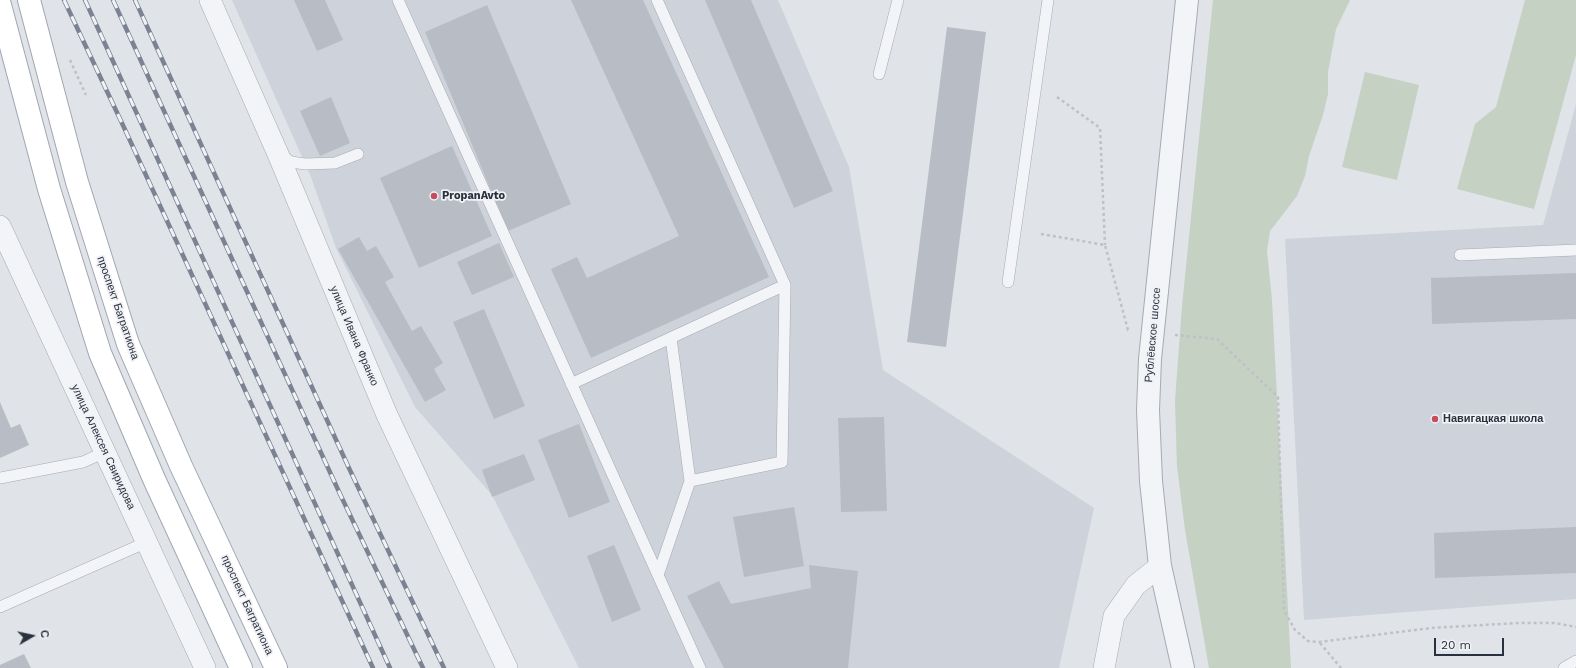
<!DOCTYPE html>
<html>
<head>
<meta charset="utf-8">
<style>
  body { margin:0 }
  #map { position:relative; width:1576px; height:668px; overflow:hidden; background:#e0e3e8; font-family:"Work Sans",sans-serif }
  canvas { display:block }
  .north { position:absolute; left:12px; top:616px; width:40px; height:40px; -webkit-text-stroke:3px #f0f2f6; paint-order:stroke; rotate:81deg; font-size:11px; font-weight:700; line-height:16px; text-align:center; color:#2a313e }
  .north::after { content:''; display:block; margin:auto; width:14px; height:18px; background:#2a313e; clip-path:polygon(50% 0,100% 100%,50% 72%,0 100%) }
  .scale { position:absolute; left:1434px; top:638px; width:70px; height:18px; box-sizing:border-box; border:2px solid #2a313e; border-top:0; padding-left:5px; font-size:12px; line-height:14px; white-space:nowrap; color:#2a313e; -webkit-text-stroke:3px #f0f2f6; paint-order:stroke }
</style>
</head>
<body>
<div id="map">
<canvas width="1576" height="668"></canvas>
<div class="north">С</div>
<div class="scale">20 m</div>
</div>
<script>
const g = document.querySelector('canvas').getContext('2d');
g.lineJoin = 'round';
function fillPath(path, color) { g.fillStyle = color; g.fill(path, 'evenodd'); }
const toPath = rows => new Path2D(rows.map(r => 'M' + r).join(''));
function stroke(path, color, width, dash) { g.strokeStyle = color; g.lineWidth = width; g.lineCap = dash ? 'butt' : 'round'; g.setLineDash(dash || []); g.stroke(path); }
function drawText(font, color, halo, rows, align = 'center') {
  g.font = font + ' "Work Sans",sans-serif'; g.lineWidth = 3.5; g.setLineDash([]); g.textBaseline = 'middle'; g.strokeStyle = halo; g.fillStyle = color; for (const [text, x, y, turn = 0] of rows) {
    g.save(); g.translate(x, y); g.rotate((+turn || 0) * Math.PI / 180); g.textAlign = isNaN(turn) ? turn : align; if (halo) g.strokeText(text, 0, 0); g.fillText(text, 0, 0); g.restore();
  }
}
fillPath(toPath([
  [232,0,778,0,849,167,883,370,1094,508,1059,668,579,668,492,495,415,407,336,248,311,177],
  [1576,104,1576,599,1304,620,1285,239,1543,225]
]), '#ced2da');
fillPath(toPath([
  [1213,0,1350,0,1336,29,1328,72,1328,94,1323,115,1309,156,1305,176,1297,196,1270,231,1267,251,1272,300,1291,668,1209,668,1185,530,1177,466,1175,401,1182,306],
  [1525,0,1576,0,1576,55,1534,209,1457,189,1475,124,1496,107],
  [1365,72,1419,85,1397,180,1342,167]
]), '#c5d1c2');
fillPath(toPath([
  [294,0,325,0,343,40,317,51],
  [571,0,643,0,769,277,591,358,551,269,577,257,587,278,679,236],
  [705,0,751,0,833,191,794,208],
  [487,5,571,204,508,231,425,32],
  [947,27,986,32,946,347,907,342],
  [331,97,350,143,320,156,300,111],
  [452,146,492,236,419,268,380,178],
  [359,237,367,251,376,246,394,277,385,282,412,331,421,326,443,363,434,369,446,390,425,402,338,249],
  [499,243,514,277,472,295,457,262],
  [1576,273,1576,319,1432,324,1431,278],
  [484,309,525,406,494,419,453,322],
  [0,402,11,428,20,424,29,445,0,458],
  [884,417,887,511,841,512,838,418],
  [579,424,610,502,569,518,538,440],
  [524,454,535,480,492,497,482,470],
  [794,507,804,566,744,577,733,517],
  [1576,527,1576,573,1435,578,1434,533],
  [614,545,641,610,612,622,587,556],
  [809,565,858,571,848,668,724,668,687,596,719,581,731,604,811,588],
  [24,654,31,668,0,668,0,665]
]), '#b8bcc4');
const service = toPath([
  [398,0,700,668],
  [657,0,785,285],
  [879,74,898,0],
  [281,155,291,162,305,164,335,163,358,154],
  [1460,255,1576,250],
  [1008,282,1048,0],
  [671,338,690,481],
  [571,384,785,285,782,462,690,481,658,575],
  [0,478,83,462,105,452],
  [0,607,147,542],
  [1564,668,1576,661]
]);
const minor = toPath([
  [210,0,278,154,387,415,507,668],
  [0,226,205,668],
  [1104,668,1114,616,1136,585,1160,566]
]);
const tertiary = toPath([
  [1183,668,1160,566,1151,481,1148,410,1150,359,1187,0]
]);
const primary = toPath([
  [29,0,77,182,128,344,181,466,276,668],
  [0,5,49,189,100,353,154,479,241,668]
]);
stroke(service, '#a6aab2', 12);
stroke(minor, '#a6aab2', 22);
stroke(tertiary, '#a6aab2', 24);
stroke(primary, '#a0a7b3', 24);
stroke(toPath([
  [70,60,86,95],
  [1057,97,1100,128,1105,245],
  [1041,234,1105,245,1128,330,1130,330],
  [1175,335,1217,339,1278,397,1284,610,1295,630,1308,641,1319,642,1431,628,1518,623,1555,623,1576,627],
  [1320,643,1341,668]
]), '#bfc1c7', 2.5, [3, 3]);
stroke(service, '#f3f4f7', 11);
stroke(minor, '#f3f4f7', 21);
stroke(tertiary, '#f3f4f7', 22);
stroke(primary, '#fff', 22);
const rail = toPath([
  [64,0,121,121,373,668],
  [85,0,390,668],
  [113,0,340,494,423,668],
  [135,0,348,466,444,668]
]);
stroke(rail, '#7b8291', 4.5);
stroke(rail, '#f0f2f6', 3, [9]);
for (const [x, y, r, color] of [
  [434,196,4,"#c44e5d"],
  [1435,419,4,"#c44e5d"]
]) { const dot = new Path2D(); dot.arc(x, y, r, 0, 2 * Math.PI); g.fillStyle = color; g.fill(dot); stroke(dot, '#f0f2f6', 1.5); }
drawText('bold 11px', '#2a313e', '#f0f2f6', [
  ["PropanAvto",442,196],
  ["Навигацкая школа",1443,419]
], 'left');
drawText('11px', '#2a313e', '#f0f2f6', [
  ["проспект Багратиона",118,308,71],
  ["Рублёвское шоссе",1153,335,-85],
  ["улица Ивана Франко",354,336,67],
  ["улица Алексея Свиридова",103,447,65],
  ["проспект Багратиона",247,605,65]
]);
</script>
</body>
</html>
